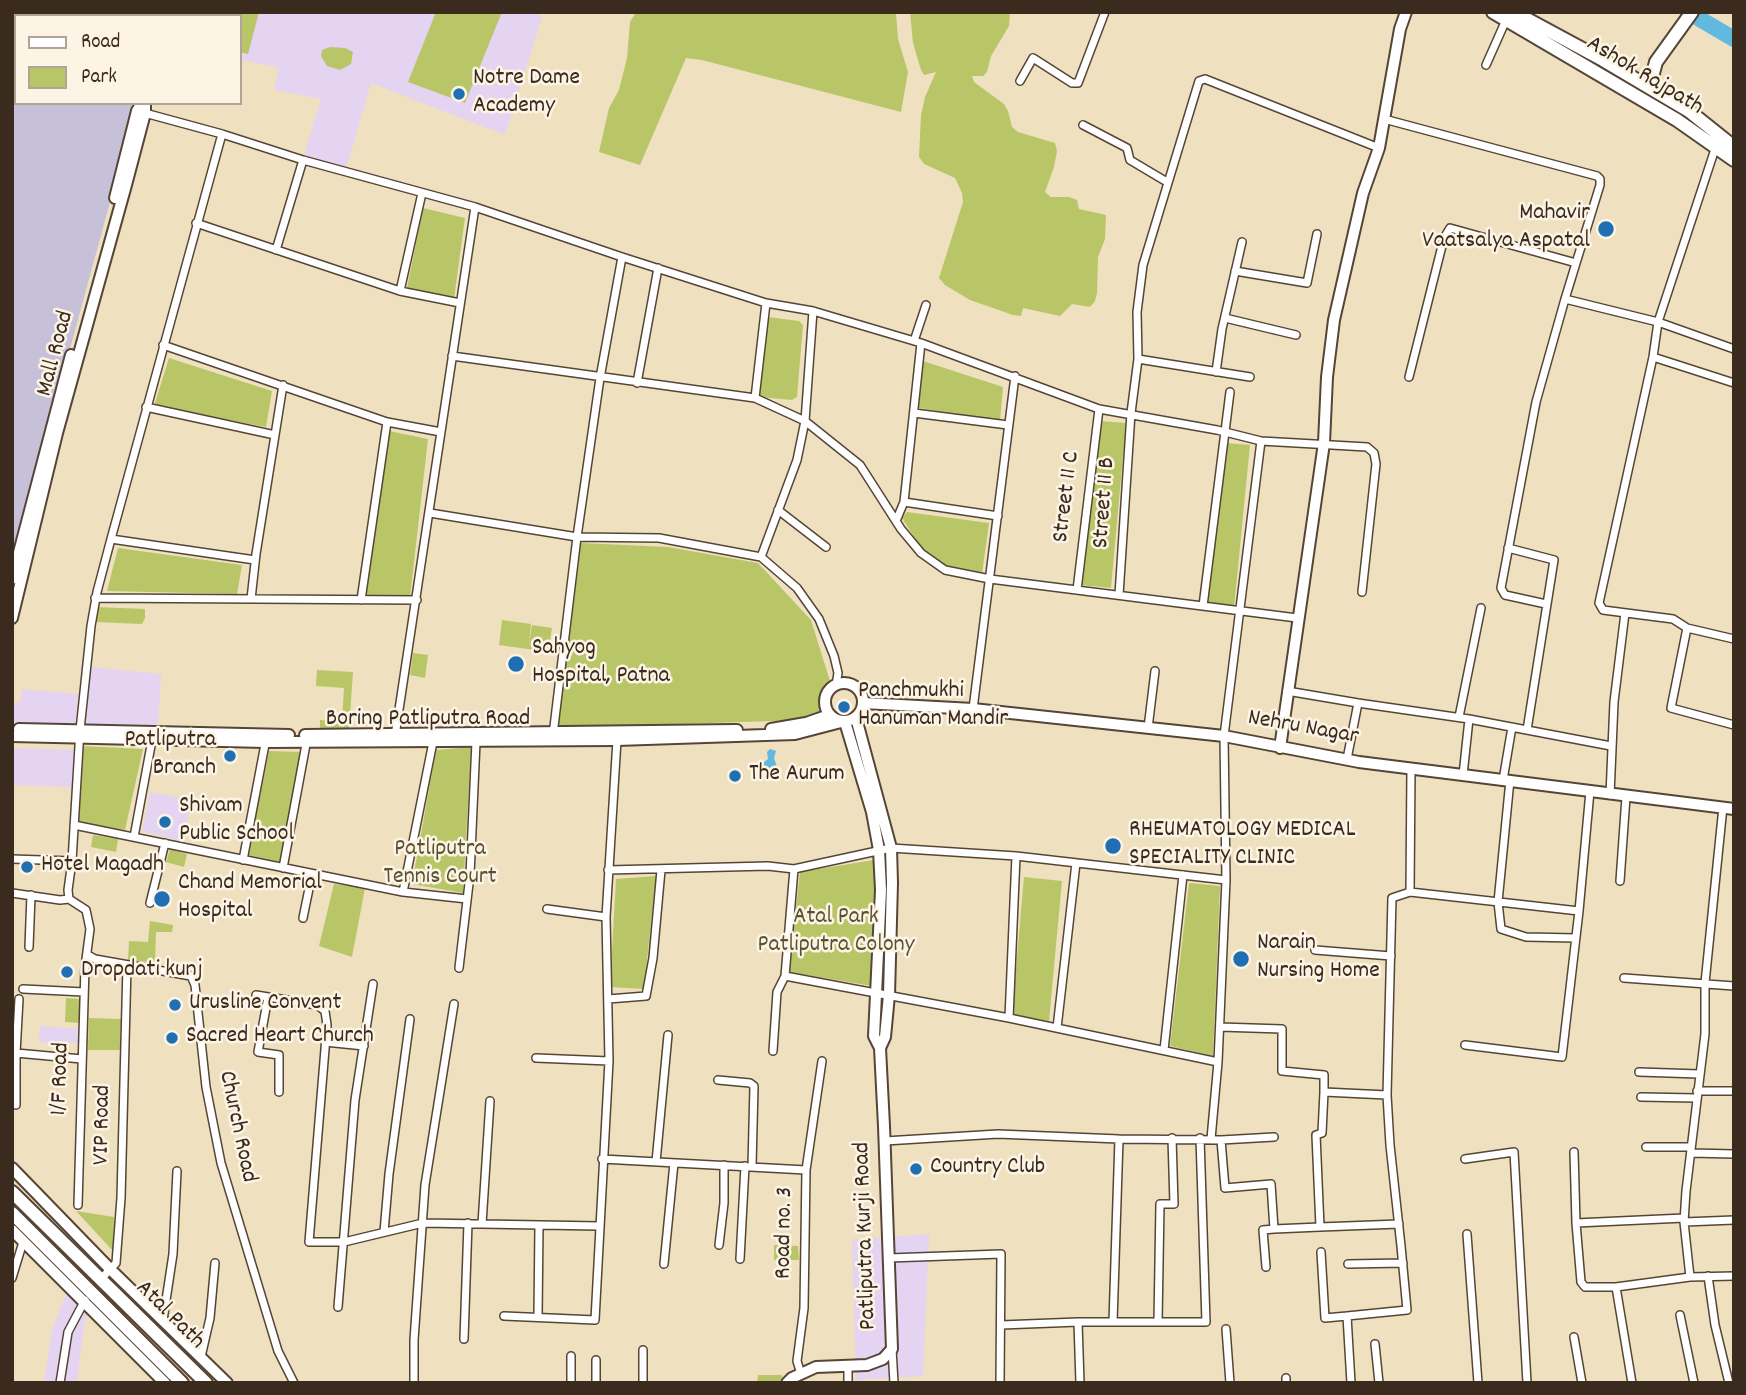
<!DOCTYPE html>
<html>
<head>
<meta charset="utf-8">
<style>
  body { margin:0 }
  #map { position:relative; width:1746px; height:1395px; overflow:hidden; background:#efe0c0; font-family:Dekko,sans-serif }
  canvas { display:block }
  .frame { position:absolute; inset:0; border:14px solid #3b2a1e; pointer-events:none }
  .legend { position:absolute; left:14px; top:14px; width:228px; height:91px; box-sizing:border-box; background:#fcf5e5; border:2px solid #afa495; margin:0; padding:9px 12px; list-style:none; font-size:21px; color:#3b2a1e }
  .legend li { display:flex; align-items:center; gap:14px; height:35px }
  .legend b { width:35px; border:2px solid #afa495 }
</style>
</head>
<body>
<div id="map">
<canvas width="1746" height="1395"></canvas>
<div class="frame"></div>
<ul class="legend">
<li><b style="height:9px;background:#fff"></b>Road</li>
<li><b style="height:19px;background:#b9c668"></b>Park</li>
</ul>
</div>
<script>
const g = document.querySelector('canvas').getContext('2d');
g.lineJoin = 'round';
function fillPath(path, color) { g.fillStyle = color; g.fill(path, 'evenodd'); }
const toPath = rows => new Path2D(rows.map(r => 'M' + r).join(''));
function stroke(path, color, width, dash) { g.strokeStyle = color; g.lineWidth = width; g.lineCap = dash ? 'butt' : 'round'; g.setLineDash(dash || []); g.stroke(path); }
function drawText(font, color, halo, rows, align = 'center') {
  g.font = font + ' Dekko,sans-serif'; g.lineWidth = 5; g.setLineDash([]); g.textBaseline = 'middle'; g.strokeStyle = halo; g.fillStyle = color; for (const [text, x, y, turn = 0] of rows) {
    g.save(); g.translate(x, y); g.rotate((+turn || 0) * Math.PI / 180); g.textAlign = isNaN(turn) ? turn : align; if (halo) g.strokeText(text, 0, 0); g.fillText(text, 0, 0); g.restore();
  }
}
fillPath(toPath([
  [190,12,539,12,542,17,505,135,371,83,346,169,304,156,321,99,274,90,279,68,240,59,240,16,189,16],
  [90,667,161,674,158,725,86,724],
  [22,689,78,694,75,727,69,729,12,723,12,703,20,702],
  [12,748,75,750,73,787,12,785],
  [150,792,191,800,183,842,142,831],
  [40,1026,80,1029,80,1043,70,1042,69,1045,39,1042],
  [929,1234,923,1376,856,1380,852,1240],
  [69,1288,89,1311,84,1325,77,1383,44,1383,52,1329]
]), '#e4d3f1');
fillPath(toPath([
  [12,12,161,12,160,16,16,16,16,103,137,103,13,558]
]), '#c6c0d9');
fillPath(toPath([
  [194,12,259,12,248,54,240,52,240,16,193,16],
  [436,12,502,12,465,103,408,82],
  [636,12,896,12,898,39,908,72,901,112,702,60,686,58,640,165,599,152,609,108,619,90,627,58,630,22],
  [910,12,1010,12,1009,26,991,56,987,72,983,76,972,76,974,82,1004,104,1008,111,1012,127,1018,132,1055,143,1057,151,1054,167,1045,192,1051,197,1069,197,1077,200,1079,209,1106,215,1105,239,1098,257,1097,293,1095,301,1090,307,1072,304,1060,316,1023,308,1021,316,1013,315,970,300,945,285,939,278,963,202,962,193,955,178,924,164,919,157,921,115,925,97,936,72,924,75,921,70,913,43],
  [330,47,345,48,353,52,351,64,340,70,327,66,321,56,322,50],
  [423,208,465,218,454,299,407,288],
  [768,317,799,321,803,325,797,397,792,400,758,397],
  [169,358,272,391,266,427,154,406],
  [923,361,1003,387,1000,421,919,408],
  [1100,421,1126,423,1111,588,1082,585],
  [389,431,428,439,410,597,364,597],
  [1227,443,1250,445,1234,608,1206,603],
  [907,512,989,523,982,574,963,572,938,562,923,551,902,518],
  [581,543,668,547,758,563,811,620,830,681,825,698,828,709,802,720,558,728],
  [118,548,242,565,237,594,107,591],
  [96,607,145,609,145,618,142,624,95,622],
  [502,620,531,624,529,645,532,625,552,628,548,652,499,645],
  [413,653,428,655,425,678,410,675],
  [317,670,353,672,349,730,320,729,320,720,342,721,344,688,316,686],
  [81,746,143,749,125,830,77,822],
  [471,747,463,893,412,884,436,750],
  [269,751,301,752,280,862,248,855],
  [93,835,118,839,116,852,91,847],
  [170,849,187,854,184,867,166,862],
  [880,859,878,987,789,972,800,872],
  [656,876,644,989,610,987,616,879],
  [1024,877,1062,881,1049,1021,1012,1015],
  [1189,883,1220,886,1213,1056,1170,1046],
  [334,884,365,888,352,957,319,946],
  [150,921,173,925,172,932,156,932,155,962,128,961,129,941,148,942],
  [66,998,79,999,79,1023,65,1022],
  [89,1018,121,1019,120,1050,88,1050],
  [76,1211,114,1217,113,1251],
  [774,1245,798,1246,799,1260,774,1260],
  [758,1375,782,1375,782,1378,778,1383,757,1383]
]), '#b9c668');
fillPath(toPath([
  [770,749,776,751,774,758,777,767,775,770,767,771,763,763,768,759,767,752]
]), '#61b9de');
stroke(toPath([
  [1688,12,1734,39]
]), '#61b9de', 16);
const street = toPath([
  [1486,65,1506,20],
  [1020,81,1033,58,1072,83,1078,83,1105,12],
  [141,112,222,134,303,160,475,207,622,257,766,303,813,311,921,343,1099,409,1217,430,1261,441,1367,447,1374,453,1376,464,1362,592],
  [1384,119,1597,176,1600,179,1600,185,1565,299],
  [1083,125,1127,148,1130,160,1167,182],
  [1716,146,1658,322,1653,357,1599,603,1603,610,1673,619,1687,628,1734,639],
  [196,223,400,291,460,303],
  [276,250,303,160],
  [1235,271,1307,283,1317,234],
  [400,291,422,193],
  [1225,318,1296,335],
  [914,341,926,305],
  [163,345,387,422,441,432],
  [452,356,755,398,805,421,860,465,901,529,921,553,945,570,990,579,1297,618],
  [1653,357,1734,383],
  [1138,359,1250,377],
  [1216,372,1222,329,1242,242],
  [1409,377,1444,238,1450,228,1576,263],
  [637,383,658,268],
  [755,398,766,303],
  [146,407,275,435],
  [914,413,1008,425],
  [904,502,998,516],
  [778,510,826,547],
  [430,513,577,537,659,538,761,557,797,588,819,619,834,656,838,673,836,685],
  [896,521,904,502,921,343],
  [111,539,255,560],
  [1508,548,1554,560,1527,730],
  [761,557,797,460,805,421,813,311],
  [1077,590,1099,409],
  [1119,595,1131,413,1138,359,1137,312,1143,265,1199,81,1205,79,1379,148],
  [95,598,417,600],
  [251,599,256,554,283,385],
  [361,600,387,422],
  [1546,604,1505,595,1501,588,1536,402,1565,299,1658,322,1734,349],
  [1203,606,1230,392],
  [1687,628,1671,708,1734,725],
  [1287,691,1358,703,1347,759],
  [1358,703,1469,719,1463,775],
  [973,709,1015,376],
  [1459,717,1481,608],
  [1469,719,1611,746],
  [1148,728,1155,671],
  [553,735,577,537,600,378,622,257],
  [395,736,475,207],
  [1411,768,1410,892,1579,911],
  [1503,780,1512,727],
  [1510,780,1498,902,1501,929,1526,937,1576,938],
  [1610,795,1614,702,1625,613],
  [74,825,403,892,467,899],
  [134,837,152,740],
  [12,859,72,861],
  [243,860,266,739],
  [283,868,307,739],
  [608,870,768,866,794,869,891,848,1016,856,1226,880],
  [1620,881,1626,797],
  [403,892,433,742],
  [12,893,60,900,69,899],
  [150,903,165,843],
  [547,909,606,917],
  [303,918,312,874],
  [29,947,31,895],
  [1315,950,1391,956],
  [88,955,95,959,191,976,195,985,206,1087,221,1163,278,1351,294,1383],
  [459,968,470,875,476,742],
  [785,976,1009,1018,1218,1062],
  [1624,978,1734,986],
  [23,989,84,992],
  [256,995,317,1005,325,1011,327,1025,309,1242,344,1242,423,1223,599,1226],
  [268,997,258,1052,279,1055,279,1092],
  [608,999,646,996,653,958,661,870],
  [1009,1018,1016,856],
  [1220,1027,1282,1029,1282,1071,1324,1075,1324,1092],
  [1057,1028,1076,863],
  [325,1042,364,1046],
  [1465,1045,1562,1057,1579,911,1590,791],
  [1164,1050,1183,875],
  [773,1051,777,992,785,976,794,869],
  [16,1053,82,1059],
  [536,1058,609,1061],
  [1639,1072,1699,1074],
  [718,1080,750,1083,754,1086,752,1166],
  [1697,1091,1734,1091],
  [1387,1095,1392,898,1410,892],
  [1641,1097,1696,1098],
  [16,1105,16,1053,19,999],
  [1211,1139,1218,1062,1226,880,1224,736,1261,441],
  [1221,1140,1225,1188,1271,1184,1274,1229,1320,1227],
  [885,1141,998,1134,1119,1139,1221,1140,1274,1137],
  [1646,1147,1691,1147],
  [1574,1152,1576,1223,1581,1282,1585,1287,1616,1287],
  [1691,1153,1734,1154],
  [602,1159,806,1170,804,1308,797,1361,801,1374],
  [1465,1159,1514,1152,1527,1383],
  [656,1162,668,1035],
  [806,1170,822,1061],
  [78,1205,85,967,90,929,86,910,69,899,68,890,72,861,80,730,91,626,97,592,111,539,222,134],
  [1684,1222,1734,1220],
  [1576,1223,1684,1218],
  [482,1224,490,1101],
  [384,1232,389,1174,410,1019],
  [1467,1234,1478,1383],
  [719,1245,724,1203,724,1165],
  [1321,1252,1325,1318,1347,1316],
  [889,1258,1001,1254,1000,1383],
  [740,1259,745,1166],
  [664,1264,674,1163],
  [1348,1264,1403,1263],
  [1266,1267,1263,1230,1274,1229],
  [1708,1276,1715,1325,1729,1383],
  [1690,1277,1684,1222,1686,1191,1705,1034,1705,983,1723,807],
  [12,1278,23,1242],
  [101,1279,116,1263,121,1198,127,966],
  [338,1307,355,1100,373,984],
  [1680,1315,1694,1383],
  [504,1316,595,1320,609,1061,606,917,617,740],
  [538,1317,539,1225],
  [163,1320,173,1254,177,1171],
  [1078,1322,1080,1383],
  [1113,1322,1119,1139],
  [1158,1322,1160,1204,1174,1204,1172,1138],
  [1001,1325,1078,1322,1206,1322,1200,1138],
  [1226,1329,1230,1383],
  [1574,1337,1582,1383],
  [464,1339,468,1223],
  [1375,1344,1379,1383],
  [892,1349,894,1383],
  [571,1356,571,1383],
  [201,1357,210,1318,215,1263],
  [1286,1378,1286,1383],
  [60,1383,68,1332,85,1300],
  [414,1383,414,1340,425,1185,454,1004],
  [596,1383,596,1360],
  [643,1383,643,1350],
  [848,1383,848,1365],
  [1351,1383,1347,1316,1407,1310,1401,1246,1390,1145,1387,1095,1324,1092,1322,1133,1316,1135,1320,1227,1399,1224],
  [1632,1383,1616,1287,1690,1277,1734,1276]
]);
const secondary = toPath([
  [168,16,169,12],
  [115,198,137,111,142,103],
  [12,579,71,355],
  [12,618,57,433,126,185,145,113,145,103],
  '825 702a19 19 0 1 1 38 0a19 19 0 1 1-38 0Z',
  [863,703,973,709,1224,736,1359,762,1734,809],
  [856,718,891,848,892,883,889,995,885,1037,880,1048],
  [19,729,289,735],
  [771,729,806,723,829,715],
  [305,735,737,730],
  [12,736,265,742,617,740,795,734,841,722],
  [1280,748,1324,443,1327,377,1334,320,1363,193,1379,148,1400,29,1406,12],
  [12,1168,111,1270,227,1383],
  [12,1230,165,1383],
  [787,1383,792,1378,816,1367,867,1365,883,1359,892,1349,884,1126,880,1048,874,1036,881,890,879,850,872,812,845,722]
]);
const primary = toPath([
  [1493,12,1677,120,1734,160],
  [1514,12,1603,60,1689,111,1734,147],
  [1655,91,1652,77,1656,62,1692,12],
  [12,1192,206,1383],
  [12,1213,182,1383]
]);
stroke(street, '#564536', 10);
stroke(secondary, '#564536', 14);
stroke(primary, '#564536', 16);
stroke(street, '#fff', 7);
stroke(secondary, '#fff', 10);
stroke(primary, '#fff', 12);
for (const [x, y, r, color] of [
  [459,94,7,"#1f6fb2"],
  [1606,229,9,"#1f6fb2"],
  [516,664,9,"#1f6fb2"],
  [844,707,7,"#1f6fb2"],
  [230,756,7,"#1f6fb2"],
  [735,776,7,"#1f6fb2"],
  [165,822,7,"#1f6fb2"],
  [1113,846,9,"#1f6fb2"],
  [27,867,7,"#1f6fb2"],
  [162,899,9,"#1f6fb2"],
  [1241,959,9,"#1f6fb2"],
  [67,972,7,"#1f6fb2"],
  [175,1005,7,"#1f6fb2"],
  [172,1038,7,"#1f6fb2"],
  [916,1169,7,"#1f6fb2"]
]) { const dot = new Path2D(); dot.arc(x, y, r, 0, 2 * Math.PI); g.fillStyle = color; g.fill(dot); stroke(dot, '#fcf5e5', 2.5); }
drawText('24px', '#3b2a1e', '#fcf5e5', [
  ["Ashok Rajpath",1644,77,31],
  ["Mall Road",57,354,-75],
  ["Street 11 C",1068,497,-83],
  ["Street 11 B",1106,503,-86],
  ["Boring Patliputra Road",428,721],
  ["Nehru Nagar",1303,729,10],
  ["1/F Road",62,1079,-88],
  ["VIP Road",104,1125,-89],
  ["Church Road",236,1127,78],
  ["Road no. 3",786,1233,-89],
  ["Patliputra Kurji Road",867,1236,-92],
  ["Atal Path",169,1316,45]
]);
drawText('24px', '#3b2a1e', '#fcf5e5', [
  ["Notre Dame",473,80],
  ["Academy",473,108],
  ["Mahavir",1590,215,"right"],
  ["Vaatsalya Aspatal",1590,243,"right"],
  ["Sahyog",532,650],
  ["Hospital, Patna",532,678],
  ["Panchmukhi",858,693],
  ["Hanuman Mandir",858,721],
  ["Patliputra",216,742,"right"],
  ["Branch",216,770,"right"],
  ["The Aurum",749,776],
  ["Shivam",179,808],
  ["Public School",179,836],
  ["RHEUMATOLOGY MEDICAL",1129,832],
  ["SPECIALITY CLINIC",1129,860],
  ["Hotel Magadh",41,867],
  ["Chand Memorial",178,885],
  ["Hospital",178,913],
  ["Narain",1257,945],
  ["Nursing Home",1257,973],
  ["Dropdati kunj",81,972],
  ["Urusline Convent",189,1005],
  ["Sacred Heart Church",186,1038],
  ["Country Club",930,1169]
], 'left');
drawText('24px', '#5a5130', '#fcf5e5', [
  ["Patliputra",440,851],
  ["Tennis Court",440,879],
  ["Atal Park",836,919],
  ["Patliputra Colony",836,947]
]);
</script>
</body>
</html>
